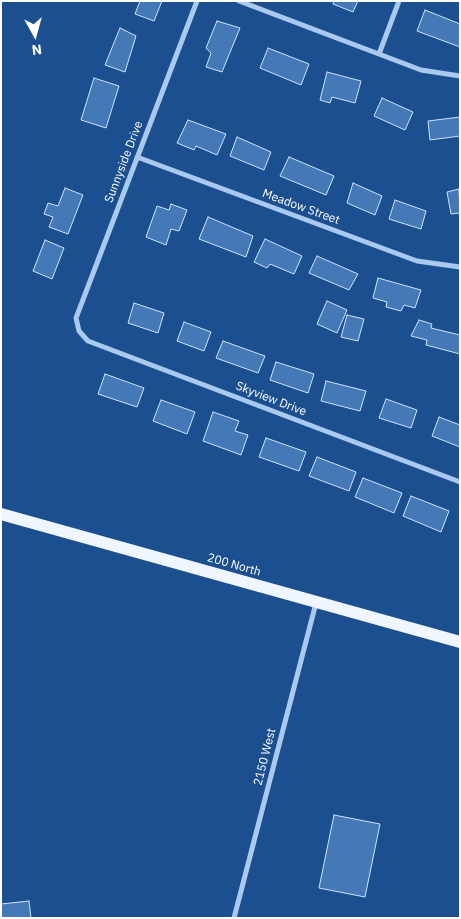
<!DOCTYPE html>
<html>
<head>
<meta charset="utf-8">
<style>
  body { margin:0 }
  #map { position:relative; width:461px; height:919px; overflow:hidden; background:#1b4f8f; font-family:"IBM Plex Sans",sans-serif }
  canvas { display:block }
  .frame { position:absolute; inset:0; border:2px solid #fff; pointer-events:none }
  .north { position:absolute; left:10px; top:10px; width:50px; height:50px; -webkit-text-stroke:4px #1b4f8f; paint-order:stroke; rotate:173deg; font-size:14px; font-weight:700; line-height:20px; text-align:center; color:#fff }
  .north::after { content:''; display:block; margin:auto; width:18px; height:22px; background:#fff; clip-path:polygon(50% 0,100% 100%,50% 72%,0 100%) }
</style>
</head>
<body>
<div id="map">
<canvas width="461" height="919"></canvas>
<div class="frame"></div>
<div class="north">N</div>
</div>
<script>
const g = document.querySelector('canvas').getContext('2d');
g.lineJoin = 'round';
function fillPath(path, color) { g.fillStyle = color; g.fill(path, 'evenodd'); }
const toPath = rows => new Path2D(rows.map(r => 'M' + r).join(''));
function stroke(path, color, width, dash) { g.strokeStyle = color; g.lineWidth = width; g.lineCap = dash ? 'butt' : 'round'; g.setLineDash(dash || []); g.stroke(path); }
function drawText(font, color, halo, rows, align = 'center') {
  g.font = font + ' "IBM Plex Sans",sans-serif'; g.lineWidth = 4; g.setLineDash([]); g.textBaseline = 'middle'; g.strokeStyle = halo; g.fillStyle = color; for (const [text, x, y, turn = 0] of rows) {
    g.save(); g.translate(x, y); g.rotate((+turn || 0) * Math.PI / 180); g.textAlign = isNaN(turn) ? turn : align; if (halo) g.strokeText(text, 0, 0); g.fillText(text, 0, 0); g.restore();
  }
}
const building = toPath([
  [140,1,162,1,154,21,135,14,140,1],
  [334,1,358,1,353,12,333,4,334,1],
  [425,10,460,24,460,47,417,31,425,10],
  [217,21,240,28,222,72,206,67,211,53,206,48,217,21],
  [120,28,136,36,125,72,105,65,120,28],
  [268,48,309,64,301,85,260,68,268,48],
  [327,72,361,81,355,103,332,97,330,103,320,100,327,72],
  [94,78,119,86,106,128,81,120,94,78],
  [382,98,413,112,405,130,374,116,382,98],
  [460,117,460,136,430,140,428,121,460,117],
  [188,120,226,134,217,155,196,146,194,150,177,143,188,120],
  [237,137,271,152,264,170,230,156,237,137],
  [289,157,334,176,326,195,280,176,289,157],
  [353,183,382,196,375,215,347,203,353,183],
  [65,188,83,195,68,234,49,227,53,217,44,214,48,203,58,206,65,188],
  [459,189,460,213,451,214,447,192,459,189],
  [395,200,426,211,421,229,389,219,395,200],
  [171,204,187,210,179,231,171,229,166,245,146,237,157,206,169,210,171,204],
  [208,217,253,236,246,257,199,239,208,217],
  [265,239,302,256,294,274,270,264,267,268,254,262,265,239],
  [45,240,64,248,52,279,33,271,45,240],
  [317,256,358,274,349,290,309,273,317,256],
  [378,278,421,290,415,308,404,305,401,311,386,307,387,302,373,298,378,278],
  [327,301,347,310,337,333,317,324,327,301],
  [134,303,164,313,158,333,128,323,134,303],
  [347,315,364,319,358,341,341,337,347,315],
  [419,320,432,324,431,328,460,335,460,354,426,345,427,340,411,336,419,320],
  [184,322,211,332,204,351,177,341,184,322],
  [223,341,265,356,258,373,216,358,223,341],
  [276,362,314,374,308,393,270,380,276,362],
  [105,374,144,388,137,407,98,394,105,374],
  [326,381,366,391,360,411,321,401,326,381],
  [386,399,417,410,411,428,379,418,386,399],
  [161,400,195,412,187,434,153,421,161,400],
  [213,412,239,421,235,431,248,435,241,455,203,441,213,412],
  [439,417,460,425,460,447,432,436,439,417],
  [266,438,306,452,299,471,259,457,266,438],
  [317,457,356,472,349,491,309,476,317,457],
  [363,478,402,493,394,513,355,497,363,478],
  [411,496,449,511,441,532,403,516,411,496],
  [334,815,380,824,365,897,319,888,334,815],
  [29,901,31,918,1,918,1,904,29,901]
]);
fillPath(building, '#4478b7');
stroke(building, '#cfe3fa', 1);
stroke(toPath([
  [197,1,76,318,79,331,88,341,460,482],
  [239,1,421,70,460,76],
  [379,54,399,1],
  [137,157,417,261,460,267],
  [234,918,316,603]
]), '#a9c9ee', 5);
stroke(toPath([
  [1,514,460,642]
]), '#f0f6ff', 12);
drawText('12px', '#fff', '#1b4f8f', [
  ["Sunnyside Drive",124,162,-69],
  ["Meadow Street",301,207,20],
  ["Skyview Drive",271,399,21],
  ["200 North",234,565,16],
  ["2150 West",265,757,-76]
]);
</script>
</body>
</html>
